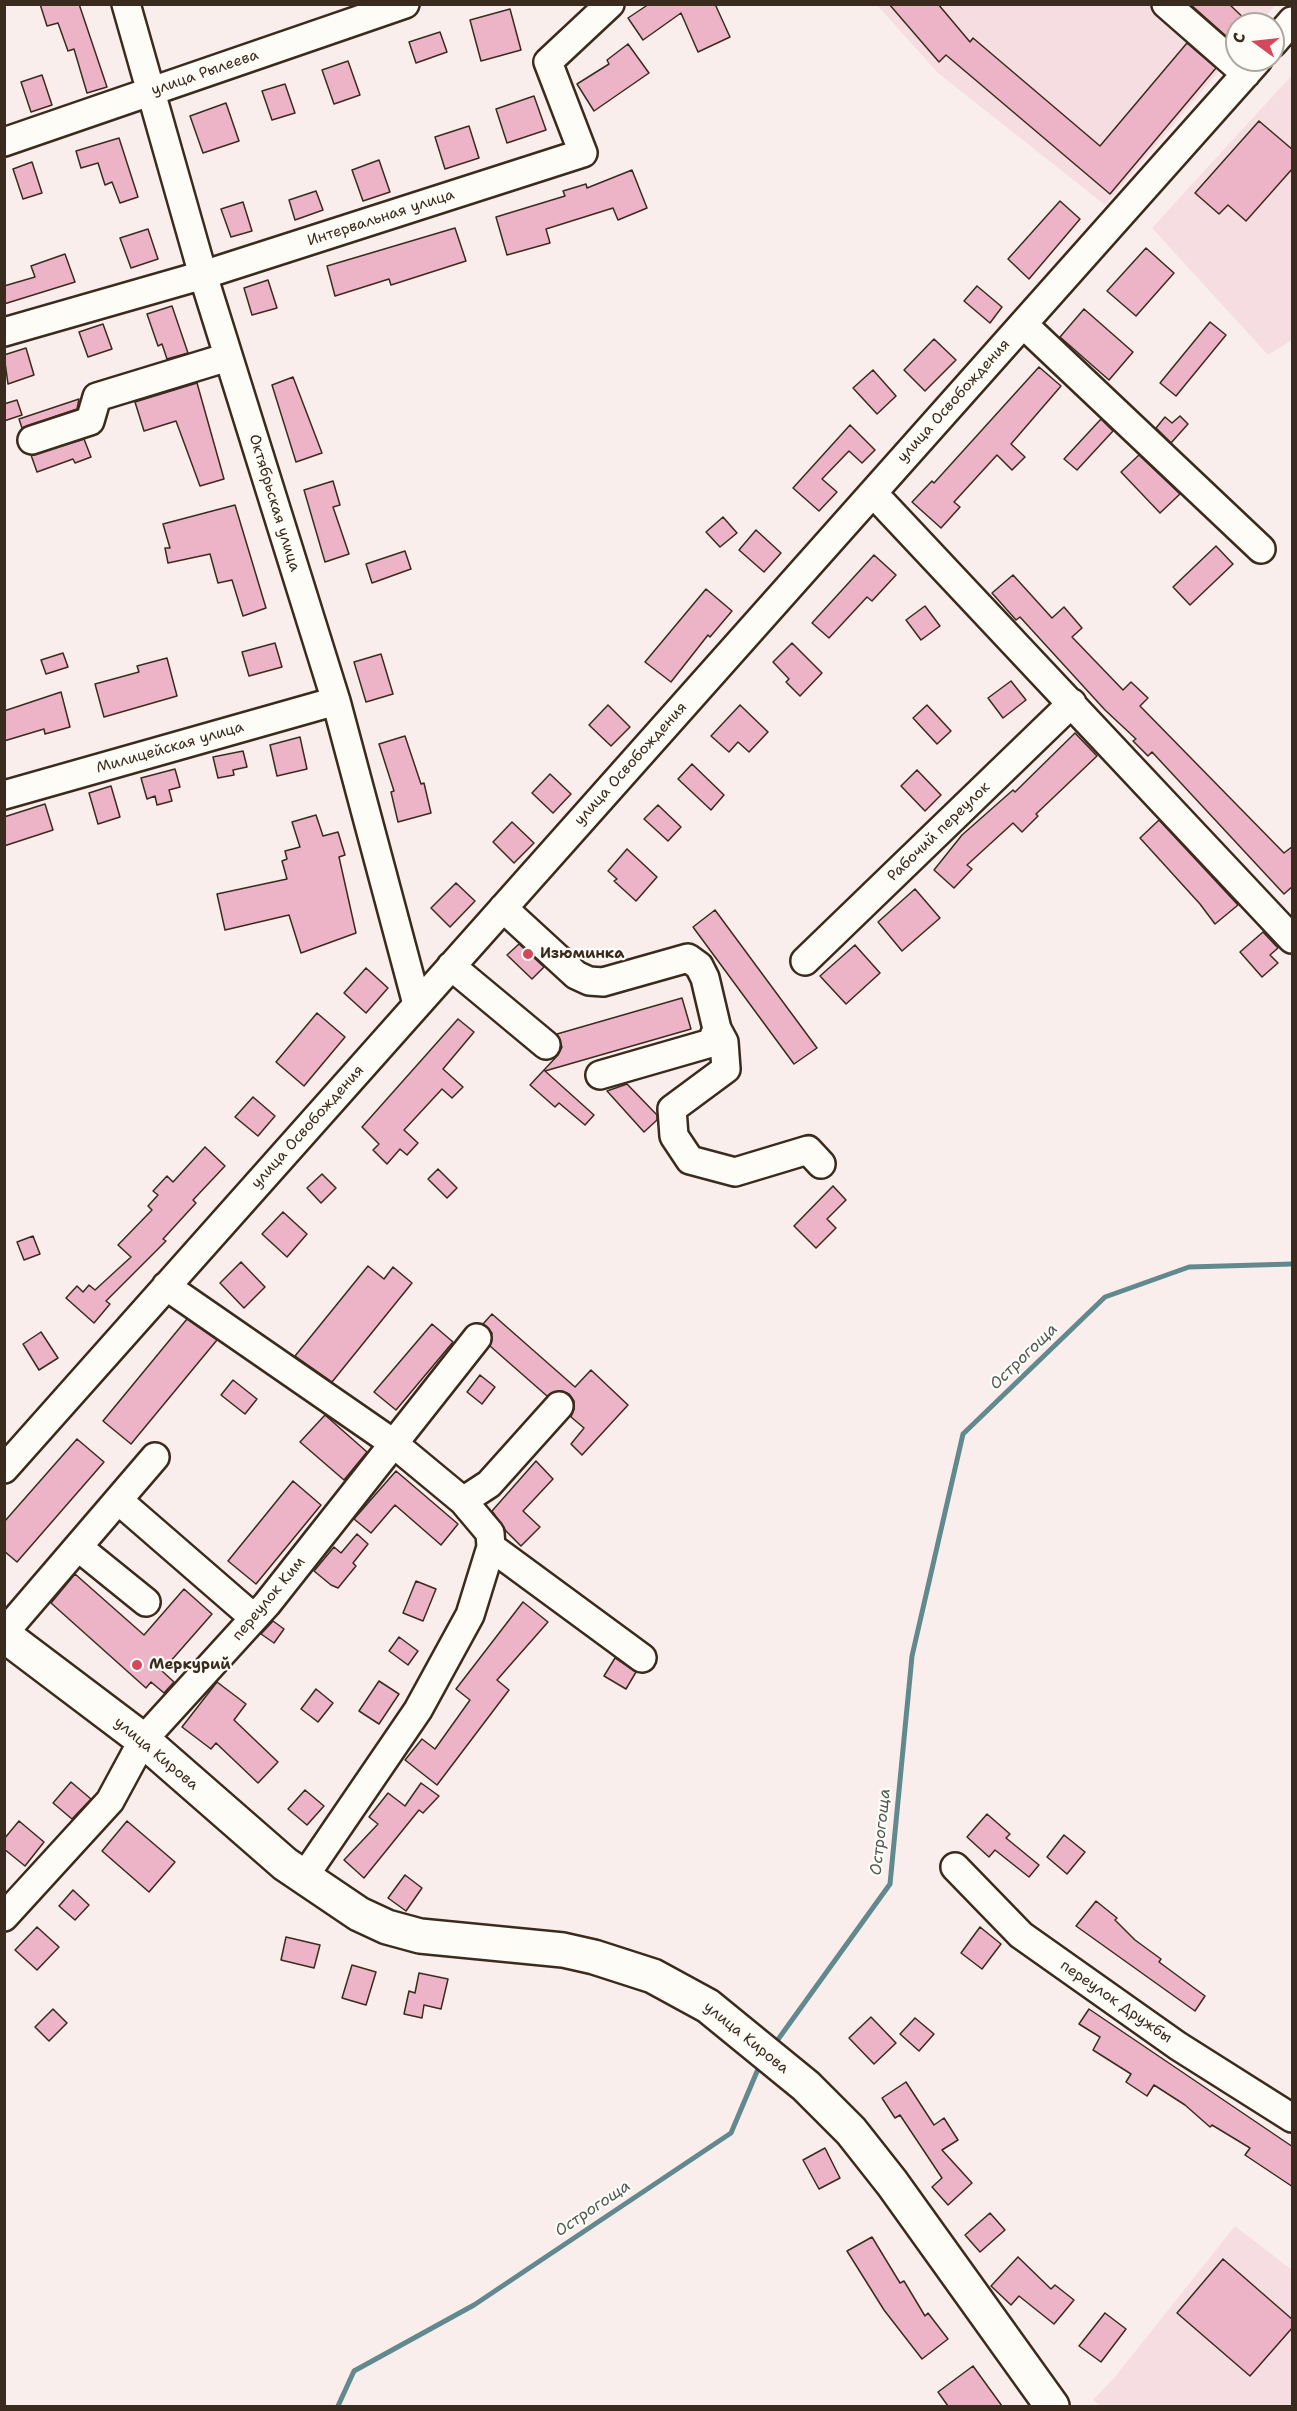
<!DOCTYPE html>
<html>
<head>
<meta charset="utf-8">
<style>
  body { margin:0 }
  #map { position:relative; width:1297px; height:2411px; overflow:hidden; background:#faeeed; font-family:"Shantell Sans",sans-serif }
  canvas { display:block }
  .frame { position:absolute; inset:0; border:6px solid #3b2a1e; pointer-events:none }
  .north { position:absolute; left:1225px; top:12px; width:60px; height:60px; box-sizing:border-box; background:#fdfcf7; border:2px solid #afa8a0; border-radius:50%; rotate:285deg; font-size:16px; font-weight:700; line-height:24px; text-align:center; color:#3b2a1e }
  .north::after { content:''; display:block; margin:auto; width:21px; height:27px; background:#d1495b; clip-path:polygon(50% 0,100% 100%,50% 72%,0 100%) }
</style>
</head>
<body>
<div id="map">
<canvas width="1297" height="2411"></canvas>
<div class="frame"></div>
<div class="north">С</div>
</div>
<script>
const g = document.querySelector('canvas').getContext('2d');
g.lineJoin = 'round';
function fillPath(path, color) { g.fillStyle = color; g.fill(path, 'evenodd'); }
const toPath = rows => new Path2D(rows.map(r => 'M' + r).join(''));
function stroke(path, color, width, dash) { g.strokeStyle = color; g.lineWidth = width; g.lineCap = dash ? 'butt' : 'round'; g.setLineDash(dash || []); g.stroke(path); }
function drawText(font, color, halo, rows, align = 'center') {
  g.font = font + ' "Shantell Sans",sans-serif'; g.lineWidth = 4.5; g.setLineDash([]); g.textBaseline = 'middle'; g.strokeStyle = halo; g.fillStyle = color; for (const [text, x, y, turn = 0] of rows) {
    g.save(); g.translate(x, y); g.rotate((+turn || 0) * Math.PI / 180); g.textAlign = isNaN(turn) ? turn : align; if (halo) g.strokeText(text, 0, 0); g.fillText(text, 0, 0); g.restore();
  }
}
fillPath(toPath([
  [877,5,1275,5,1259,24,1237,24,1237,50,1105,205,938,73],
  [1292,75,1292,340,1268,355,1152,228],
  [1235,2226,1292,2270,1292,2406,1100,2406,1093,2400,1114,2378]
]), '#f6dde2');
stroke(toPath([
  [774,2045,890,1884,912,1656,963,1434,1105,1297,1189,1267,1292,1264],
  [338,2406,354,2371,474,2305,731,2133,761,2062]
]), '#61898e', 5);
const building = toPath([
  [40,4,79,4,107,87,87,93,74,49,68,51,58,23,47,26,40,4],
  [649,4,715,4,730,37,698,52,681,13,643,40,628,18,649,4],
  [889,4,938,4,970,42,973,38,1100,146,1187,43,1216,68,1110,194,946,55,939,62,889,4],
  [1190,4,1229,4,1250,24,1237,24,1235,44,1190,4],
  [510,9,521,50,481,61,470,20,510,9],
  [440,32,447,52,416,63,409,42,440,32],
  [628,44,649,73,594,111,577,84,609,64,607,60,628,44],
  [348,61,360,95,334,104,322,70,348,61],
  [42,75,52,105,31,112,21,82,42,75],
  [285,84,295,113,272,120,262,91,285,84],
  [534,96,546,130,507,143,496,109,534,96],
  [226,103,239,141,203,153,190,116,226,103],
  [1259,121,1293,150,1293,168,1246,221,1228,205,1219,214,1195,193,1259,121],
  [469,126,479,158,445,169,435,137,469,126],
  [119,138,138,197,120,203,112,182,105,185,98,163,81,168,76,151,119,138],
  [379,160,390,192,363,201,352,170,379,160],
  [32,162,42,193,23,199,13,169,32,162],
  [632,170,647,208,618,220,613,208,546,229,550,243,507,255,496,217,565,196,563,191,586,184,587,188,632,170],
  [316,191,323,210,295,220,289,200,316,191],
  [1060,201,1080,219,1029,279,1008,259,1060,201],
  [243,202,252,231,231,237,221,209,243,202],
  [455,228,466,261,391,285,389,279,335,296,327,266,455,228],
  [148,229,158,259,131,268,120,238,148,229],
  [1146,248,1174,273,1136,316,1107,291,1146,248],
  [65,254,75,282,4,304,4,286,35,277,31,266,65,254],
  [268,280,277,308,252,315,244,288,268,280],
  [977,286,1002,307,990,323,964,301,977,286],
  [172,306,188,353,167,359,162,344,158,346,147,314,172,306],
  [1084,309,1133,352,1109,380,1060,337,1084,309],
  [1210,322,1226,335,1176,396,1160,383,1210,322],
  [103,324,112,349,88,357,79,332,103,324],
  [934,339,956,360,925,391,904,370,934,339],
  [26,348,34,375,8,384,4,355,26,348],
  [1039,367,1061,386,1011,444,1025,457,1012,470,997,455,954,502,960,507,941,528,912,502,932,481,934,483,1039,367],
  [873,370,896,396,877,414,853,388,873,370],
  [293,377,322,453,296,462,272,385,293,377],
  [197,383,224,479,200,486,176,421,144,431,135,402,197,383],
  [79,399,77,409,22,428,19,419,79,399],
  [17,400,22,415,4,421,4,404,17,400],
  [1180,416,1188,424,1171,443,1156,428,1165,417,1172,423,1180,416],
  [1101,419,1113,431,1077,470,1064,459,1101,419],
  [850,425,875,450,862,463,849,451,822,479,837,492,819,511,793,488,850,425],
  [84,439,91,457,75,463,73,459,37,472,31,455,84,439],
  [1139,455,1180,494,1160,513,1121,472,1139,455],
  [333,481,340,505,333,507,349,554,325,562,304,490,333,481],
  [235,505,266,608,243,616,232,580,218,583,210,554,168,563,165,548,170,548,163,524,235,505],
  [723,517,737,533,720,547,706,532,723,517],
  [756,530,781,553,764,572,739,550,756,530],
  [1216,546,1233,564,1190,605,1173,587,1216,546],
  [405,551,411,569,372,583,366,564,405,551],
  [874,555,896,575,872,601,867,597,829,638,812,623,874,555],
  [1013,575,1052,618,1064,607,1082,628,1072,637,1123,690,1131,682,1148,698,1140,706,1284,853,1293,846,1293,886,1284,894,1152,752,1148,756,1133,741,1136,739,1105,710,1020,617,1016,620,992,593,1013,575],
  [706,589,732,611,710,637,708,635,671,682,645,662,706,589],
  [925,606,940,626,921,640,906,620,925,606],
  [275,643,282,667,249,676,242,652,275,643],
  [792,643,822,673,800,696,786,682,789,679,773,662,792,643],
  [63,653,68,667,46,674,41,660,63,653],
  [381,654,393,694,366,702,354,662,381,654],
  [167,658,177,696,104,717,95,684,139,672,137,666,167,658],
  [1011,681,1026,700,1003,718,988,698,1011,681],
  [61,692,70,727,45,734,44,729,4,741,4,711,61,692],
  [608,705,630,727,611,746,589,725,608,705],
  [740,705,768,732,749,752,738,742,729,752,711,736,740,705],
  [927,705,951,731,937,744,913,718,927,705],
  [1075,733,1097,756,1036,814,1038,816,1022,832,1013,823,967,865,972,869,954,888,934,870,962,835,1013,790,1015,792,1075,733],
  [405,736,421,784,424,783,431,813,398,822,391,792,394,791,379,744,405,736],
  [300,737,307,769,277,776,270,745,300,737],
  [243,751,247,767,233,770,234,775,218,778,213,757,243,751],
  [692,764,724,795,711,810,678,779,692,764],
  [175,769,180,787,169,790,172,801,157,805,155,796,147,799,141,778,175,769],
  [917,770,941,795,925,811,901,786,917,770],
  [550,774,571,794,553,813,532,793,550,774],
  [111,786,120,817,98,824,89,793,111,786],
  [45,804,53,830,4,846,4,817,45,804],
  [658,805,681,827,668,841,644,819,658,805],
  [316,815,323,836,338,832,345,855,339,857,356,933,301,953,289,915,225,930,217,894,287,879,282,861,287,859,285,851,300,847,292,822,316,815],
  [1159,820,1238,905,1215,924,1200,904,1140,838,1159,820],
  [512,822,534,843,514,863,493,842,512,822],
  [627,849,657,877,636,901,614,881,617,879,608,871,627,849],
  [456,883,475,901,450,927,431,908,456,883],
  [915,889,940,918,902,951,878,922,915,889],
  [715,910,817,1048,794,1064,693,927,715,910],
  [1263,932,1278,948,1270,955,1278,963,1262,977,1240,952,1263,932],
  [519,944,544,967,532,979,507,955,519,944],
  [855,945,880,973,846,1004,820,976,855,945],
  [366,968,388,988,366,1013,344,993,366,968],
  [682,998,691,1029,545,1071,594,1115,585,1125,559,1103,555,1107,530,1085,558,1055,562,1047,557,1034,682,998],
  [317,1013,345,1037,304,1086,276,1062,317,1013],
  [458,1019,474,1032,443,1069,463,1087,452,1098,442,1089,404,1130,418,1143,407,1155,400,1149,387,1164,373,1150,379,1144,362,1127,458,1019],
  [627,1084,657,1115,657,1120,644,1132,607,1091,627,1084],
  [253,1097,275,1116,258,1136,235,1117,253,1097],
  [205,1147,225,1166,193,1200,196,1203,163,1239,166,1241,106,1301,110,1304,94,1323,66,1298,77,1286,83,1292,89,1285,95,1290,131,1257,118,1245,152,1210,148,1206,158,1195,153,1191,167,1176,173,1182,205,1147],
  [438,1169,457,1188,447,1198,428,1179,438,1169],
  [322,1174,336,1188,321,1203,307,1188,322,1174],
  [833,1186,846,1200,827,1219,836,1228,816,1248,794,1226,833,1186],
  [283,1212,307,1234,287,1257,262,1234,283,1212],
  [33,1236,40,1254,24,1260,17,1242,33,1236],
  [241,1262,265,1287,244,1308,220,1283,241,1262],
  [368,1266,384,1279,393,1267,412,1283,332,1382,295,1356,368,1266],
  [492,1314,575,1387,591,1370,628,1405,582,1455,571,1444,584,1428,571,1417,574,1409,574,1401,569,1394,562,1391,547,1396,490,1346,492,1333,483,1324,492,1314],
  [187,1319,217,1340,131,1444,103,1421,187,1319],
  [432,1324,453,1342,396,1410,374,1392,432,1324],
  [41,1332,58,1358,39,1370,23,1344,41,1332],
  [480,1375,495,1387,482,1404,467,1392,480,1375],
  [233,1380,257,1399,245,1414,221,1395,233,1380],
  [325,1415,367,1452,344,1480,300,1442,325,1415],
  [77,1439,104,1462,17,1562,4,1551,4,1522,77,1439],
  [536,1461,553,1479,523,1511,540,1527,521,1546,506,1531,492,1511,536,1461],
  [396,1471,458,1524,441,1545,395,1505,371,1533,354,1519,396,1471],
  [293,1481,321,1505,256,1584,228,1561,293,1481],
  [357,1534,368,1544,353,1563,356,1566,338,1588,331,1585,314,1571,334,1547,341,1553,357,1534],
  [75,1574,144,1635,184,1589,212,1614,162,1671,174,1682,164,1693,151,1682,146,1688,51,1603,75,1574],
  [416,1581,436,1589,423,1621,403,1613,416,1581],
  [523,1602,548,1622,497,1680,509,1690,437,1785,405,1760,422,1739,435,1749,470,1700,456,1689,523,1602],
  [273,1621,284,1629,274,1643,261,1634,273,1621],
  [399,1637,418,1651,408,1665,389,1651,399,1637],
  [615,1658,636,1672,626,1689,604,1676,615,1658],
  [379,1681,399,1694,379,1724,359,1711,379,1681],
  [217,1682,246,1704,234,1720,278,1762,258,1783,216,1743,211,1749,182,1727,217,1682],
  [316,1689,333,1703,318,1722,301,1709,316,1689],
  [71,1782,91,1799,72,1819,53,1803,71,1782],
  [421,1783,439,1796,423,1813,419,1810,364,1878,344,1860,378,1824,369,1817,388,1793,405,1806,421,1783],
  [305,1790,324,1806,307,1825,288,1809,305,1790],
  [987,1814,1010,1834,1006,1838,1039,1865,1029,1877,995,1850,989,1857,967,1837,987,1814],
  [19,1821,44,1842,25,1866,4,1849,4,1839,19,1821],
  [127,1821,175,1862,149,1892,102,1851,127,1821],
  [1064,1835,1085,1852,1067,1874,1047,1857,1064,1835],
  [405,1875,422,1888,406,1911,388,1898,405,1875],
  [73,1890,89,1905,75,1920,59,1906,73,1890],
  [1096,1901,1117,1918,1115,1920,1135,1940,1161,1959,1159,1962,1205,1996,1195,2011,1076,1926,1096,1901],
  [37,1927,59,1947,37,1970,15,1950,37,1927],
  [980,1927,1001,1944,982,1969,961,1953,980,1927],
  [286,1937,320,1945,314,1968,281,1960,286,1937],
  [352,1965,376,1972,366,2005,342,1998,352,1965],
  [419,1973,448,1979,441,2009,424,2005,422,2018,404,2014,409,1991,415,1993,419,1973],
  [53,2009,67,2023,49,2041,35,2027,53,2009],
  [1089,2009,1293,2147,1293,2187,1245,2155,1250,2148,1212,2125,1210,2127,1185,2105,1154,2085,1147,2096,1126,2082,1131,2074,1093,2050,1100,2037,1079,2024,1089,2009],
  [871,2017,896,2043,874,2064,849,2038,871,2017],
  [915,2018,934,2034,919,2051,900,2034,915,2018],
  [906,2082,934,2125,944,2118,958,2140,942,2150,972,2183,948,2205,932,2187,942,2178,900,2115,895,2118,882,2098,906,2082],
  [825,2148,840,2178,819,2189,803,2160,825,2148],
  [990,2213,1005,2230,980,2252,965,2235,990,2213],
  [872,2237,900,2283,904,2281,925,2316,928,2313,948,2339,922,2359,884,2310,847,2251,872,2237],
  [1018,2257,1051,2289,1055,2285,1074,2300,1054,2324,1019,2296,1011,2305,991,2286,1018,2257],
  [1223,2259,1293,2320,1293,2327,1250,2376,1177,2313,1223,2259],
  [1105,2313,1126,2329,1101,2362,1079,2346,1105,2313],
  [973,2366,1002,2406,948,2406,938,2392,973,2366]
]);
fillPath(building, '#edb4c7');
stroke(building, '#3b2a1e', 1.5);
const minor = toPath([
  [126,4,203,275,336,701,417,1004],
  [1166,4,1246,74],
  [1273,43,1292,21],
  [4,142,405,4],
  [1023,324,1261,549],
  [4,332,203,275,583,153,548,62,610,4],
  [32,440,90,421,97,397,228,357],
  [873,493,1292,939],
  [4,795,336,701],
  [503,908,576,975,589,981,603,982,688,958,699,966,705,978,717,1029,711,1043,600,1075],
  [805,961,1072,703],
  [451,966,546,1045],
  [717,1029,724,1042,726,1069,672,1109,674,1136,690,1160,735,1172,808,1150,821,1164],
  [166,1286,393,1443,463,1501,490,1533,491,1547,470,1615,418,1710,304,1877],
  [4,1469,1258,60],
  [118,1500,254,1618],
  [463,1501,489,1484,559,1406],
  [78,1547,146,1602],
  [491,1547,642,1658],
  [4,1633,155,1457],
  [955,1867,1021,1935,1178,2046,1292,2118],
  [4,1917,110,1801,143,1740,267,1604,477,1338]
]);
const major = toPath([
  [4,1635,143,1740,285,1864,359,1914,387,1927,420,1936,563,1950,594,1957,653,1976,708,2006,806,2086,851,2131,892,2183,1052,2406]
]);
stroke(minor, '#3b2a1e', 32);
stroke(major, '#3b2a1e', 38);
stroke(minor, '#fdfcf7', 27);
stroke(major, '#fdfcf7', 33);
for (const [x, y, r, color] of [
  [528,954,6,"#d1495b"],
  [137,1665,6,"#d1495b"]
]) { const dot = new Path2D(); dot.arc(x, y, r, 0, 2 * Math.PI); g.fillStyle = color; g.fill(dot); stroke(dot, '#fdfcf7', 2); }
drawText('15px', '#3b2a1e', '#fdfcf7', [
  ["улица Рылеева",205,73,-19],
  ["Интервальная улица",381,218,-18],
  ["улица Освобождения",954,401,-48],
  ["Октябрьская улица",274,503,73],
  ["Милицейская улица",170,748,-16],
  ["улица Освобождения",631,764,-48],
  ["Рабочий переулок",939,832,-44],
  ["улица Освобождения",308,1127,-48],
  ["переулок Ким",269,1599,-50],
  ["улица Кирова",156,1754,40],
  ["переулок Дружбы",1116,2002,35],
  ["улица Кирова",746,2038,39]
]);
drawText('bold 15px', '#3b2a1e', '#fdfcf7', [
  ["Изюминка",540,954],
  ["Меркурий",149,1665]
], 'left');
drawText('italic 16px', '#4e5956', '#fdfcf7', [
  ["Острогоща",1024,1357,-44],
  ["Острогоща",881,1832,-84],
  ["Острогоща",593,2209,-34]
]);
</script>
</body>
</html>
